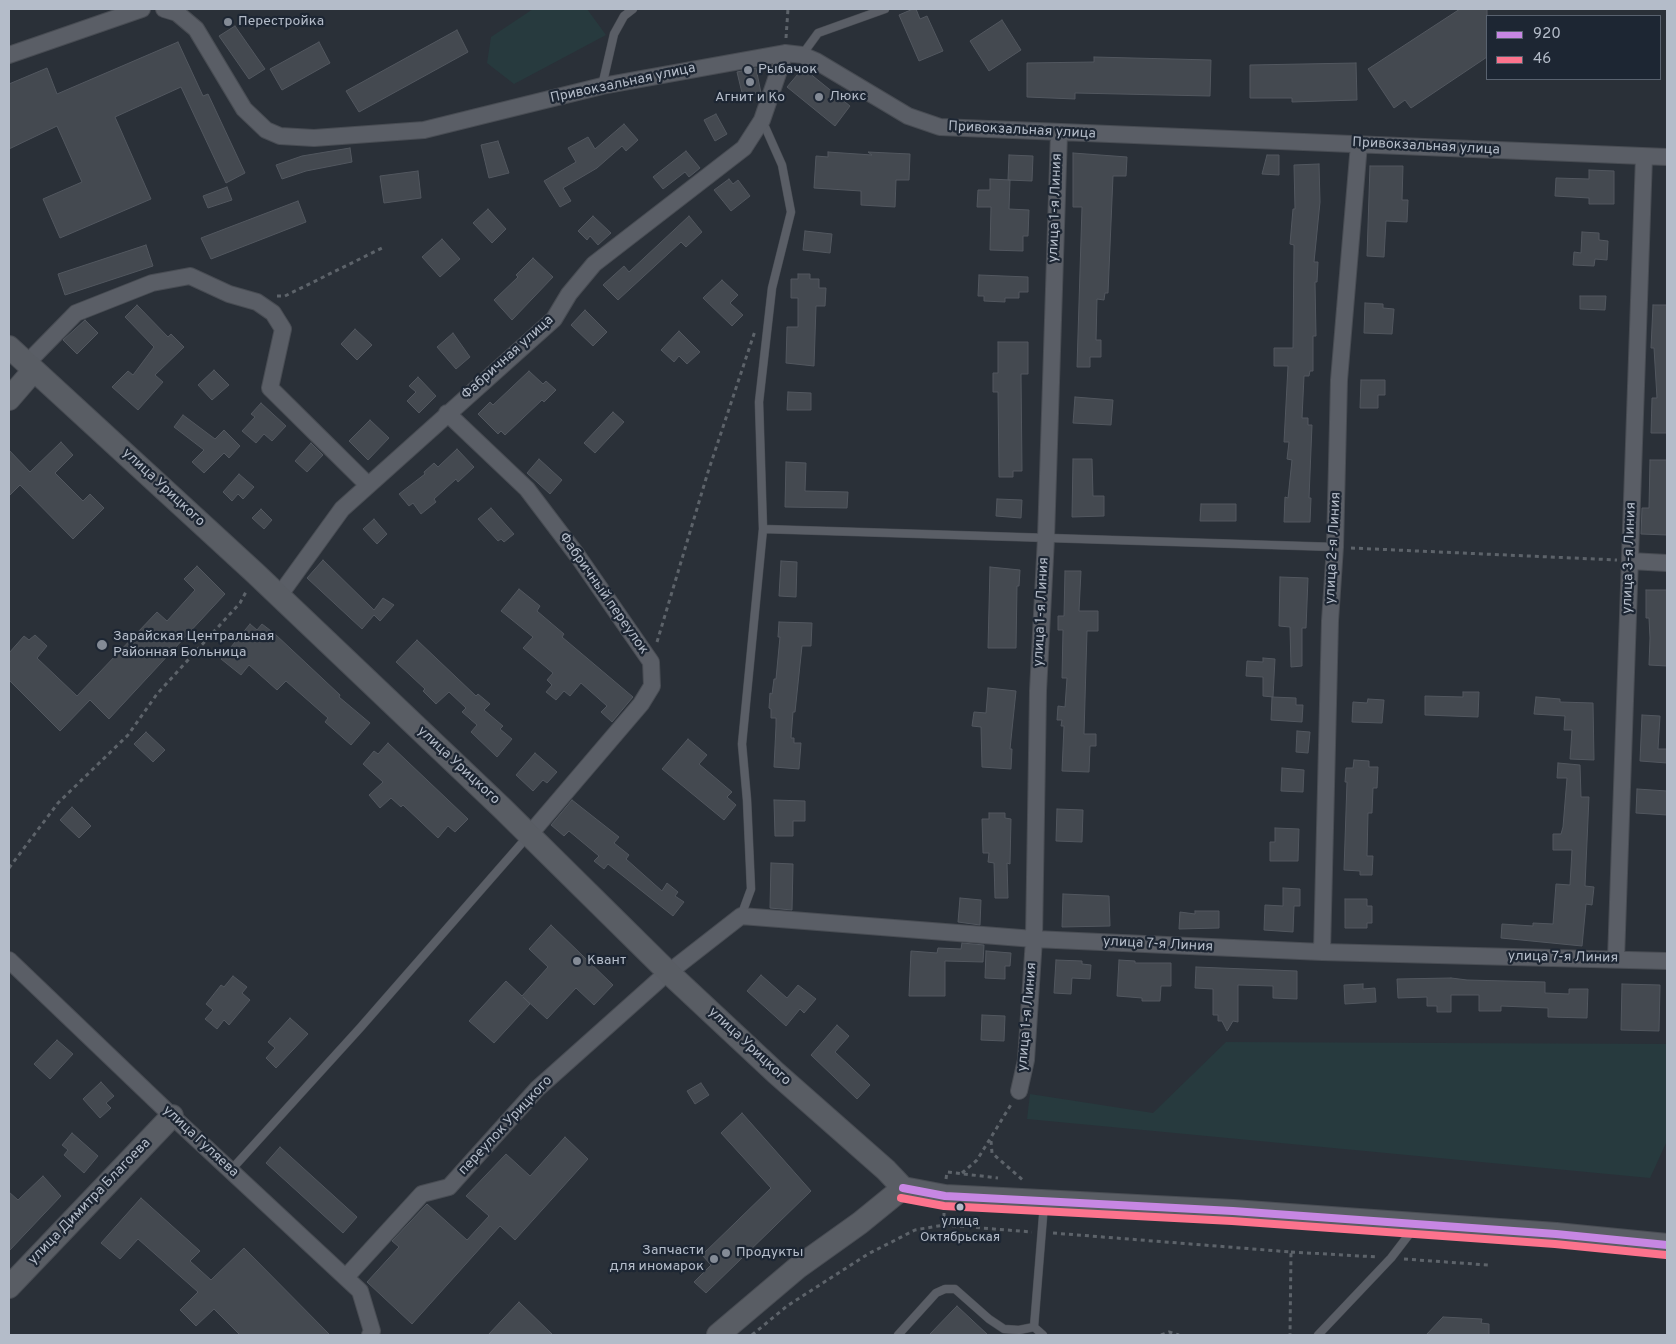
<!DOCTYPE html>
<html>
<head>
<meta charset="utf-8">
<style>
  body { margin:0 }
  #map { position:relative; width:1676px; height:1344px; overflow:hidden; background:#2a3038; font-family:Overpass,sans-serif }
  canvas { display:block }
  .frame { position:absolute; inset:0; border:10px solid #b4bcc9; pointer-events:none }
  .legend { position:absolute; left:1486px; top:15px; width:175px; height:65px; box-sizing:border-box; background:#1d2633; border:1px solid #59626f; margin:0; padding:6px 9px; list-style:none; font-size:15px; color:#b4bcc9 }
  .legend li { display:flex; align-items:center; gap:10px; height:25px }
  .legend b { width:25px; border:1px solid #59626f }
</style>
</head>
<body>
<div id="map">
<canvas width="1676" height="1344"></canvas>
<div class="frame"></div>
<ul class="legend">
<li><b style="height:6px;background:#c787e3"></b>920</li>
<li><b style="height:6px;background:#fc738d"></b>46</li>
</ul>
</div>
<script>
const g = document.querySelector('canvas').getContext('2d');
g.lineJoin = 'round';
function fillPath(path, color) { g.fillStyle = color; g.fill(path, 'evenodd'); }
const toPath = rows => new Path2D(rows.map(r => 'M' + r).join(''));
function stroke(path, color, width, dash) { g.strokeStyle = color; g.lineWidth = width; g.lineCap = dash ? 'butt' : 'round'; g.setLineDash(dash || []); g.stroke(path); }
function drawText(font, color, halo, rows, align = 'center') {
  g.font = font + ' Overpass,sans-serif'; g.lineWidth = 4.5; g.setLineDash([]); g.textBaseline = 'middle'; g.strokeStyle = halo; g.fillStyle = color; for (const [text, x, y, turn = 0] of rows) {
    g.save(); g.translate(x, y); g.rotate((+turn || 0) * Math.PI / 180); g.textAlign = isNaN(turn) ? turn : align; if (halo) g.strokeText(text, 0, 0); g.fillText(text, 0, 0); g.restore();
  }
}
fillPath(toPath([
  [533,9,587,9,606,35,514,84,487,63,491,37],
  [1226,1042,1667,1044,1667,1141,1650,1178,1027,1119,1030,1094,1153,1113]
]), '#273a3e');
const building = toPath([
  [913,9,916,9,920,19,927,16,943,51,919,61,899,15,913,9],
  [1460,9,1487,9,1487,57,1411,108,1405,100,1394,108,1368,69,1460,9],
  [1002,20,1021,50,989,71,970,41,1002,20],
  [235,26,265,69,249,79,219,36,235,26],
  [457,30,468,52,359,112,346,91,457,30],
  [178,42,203,96,208,94,245,173,226,183,181,87,115,117,151,199,60,238,43,199,82,182,57,126,9,149,9,84,47,68,57,94,178,42],
  [319,42,330,63,282,90,270,69,319,42],
  [1094,57,1211,60,1210,96,1075,93,1075,99,1027,97,1027,63,1094,62,1094,57],
  [1356,63,1357,100,1292,102,1292,98,1250,98,1250,65,1356,63],
  [756,68,761,93,743,97,737,72,756,68],
  [803,68,850,106,835,126,787,87,803,68],
  [716,114,727,134,715,141,704,120,716,114],
  [624,124,638,140,626,151,622,146,597,168,563,188,571,201,560,207,544,181,576,162,568,148,588,137,595,149,624,124],
  [498,141,509,173,489,178,481,145,498,141],
  [350,148,352,162,306,171,282,179,276,165,302,156,350,148],
  [686,151,700,168,689,177,685,172,663,189,653,177,686,151],
  [828,152,872,155,868,152,910,154,909,180,896,180,895,207,861,205,861,191,814,188,816,156,828,157,828,152],
  [1073,153,1127,157,1126,176,1113,176,1108,293,1105,293,1104,300,1097,299,1096,340,1101,340,1101,357,1090,357,1090,367,1077,367,1082,207,1073,207,1073,153],
  [1009,155,1033,156,1032,181,1008,180,1009,155],
  [1267,155,1279,155,1279,175,1262,174,1267,155],
  [1319,164,1320,202,1314,262,1318,262,1317,282,1315,282,1316,336,1313,336,1313,371,1310,371,1309,376,1304,376,1302,418,1308,418,1308,425,1312,425,1309,498,1311,498,1310,522,1284,522,1285,497,1288,498,1292,460,1287,459,1289,442,1284,442,1288,366,1274,366,1274,348,1293,348,1294,245,1290,244,1293,209,1295,209,1294,165,1319,164],
  [1370,166,1403,166,1402,200,1408,200,1407,222,1386,221,1384,257,1367,256,1370,166],
  [1589,170,1614,171,1614,204,1589,204,1589,198,1555,196,1556,178,1589,179,1589,170],
  [418,171,421,198,384,203,380,176,418,171],
  [729,179,733,184,738,180,750,196,731,211,714,190,729,179],
  [990,179,1010,180,1009,209,1029,210,1028,236,1023,236,1023,251,990,250,991,207,977,207,978,190,990,190,990,179],
  [227,187,232,200,208,208,203,196,227,187],
  [298,201,306,222,211,259,201,238,298,201],
  [488,209,506,229,492,243,473,223,488,209],
  [593,216,611,233,598,245,590,236,587,240,578,231,593,216],
  [689,216,702,232,686,247,681,242,618,300,603,285,624,266,629,272,689,216],
  [805,231,832,234,830,253,803,250,805,231],
  [1582,232,1599,233,1599,240,1608,241,1607,260,1595,259,1594,266,1573,265,1574,252,1581,253,1582,232],
  [442,239,460,259,440,277,422,257,442,239],
  [146,245,153,266,65,295,58,274,146,245],
  [533,258,553,277,512,320,494,300,518,277,516,275,533,258],
  [798,274,810,274,810,279,819,279,819,288,826,288,825,306,816,306,814,366,786,363,787,327,798,327,798,298,791,298,791,279,798,279,798,274],
  [979,275,1028,277,1028,292,1019,292,1019,298,1005,298,1005,302,984,301,984,296,978,296,979,275],
  [722,280,738,295,730,303,743,315,732,326,703,298,722,280],
  [1580,296,1606,296,1605,310,1580,309,1580,296],
  [1365,303,1383,304,1383,308,1394,309,1392,334,1364,333,1365,303],
  [137,305,168,337,171,334,184,347,155,375,163,382,138,410,112,387,128,371,133,375,154,347,125,317,137,305],
  [1653,305,1667,305,1667,433,1651,433,1652,398,1657,398,1654,348,1651,348,1653,305],
  [585,310,607,332,593,346,571,325,585,310],
  [85,320,98,333,77,354,63,340,85,320],
  [355,329,372,345,357,360,341,344,355,329],
  [679,331,700,352,687,364,679,356,674,362,661,350,679,331],
  [453,333,470,357,456,369,437,347,453,333],
  [998,342,1028,342,1028,374,1021,374,1022,471,1013,471,1013,477,999,477,998,392,993,392,993,373,998,373,998,342],
  [214,370,229,385,212,400,198,385,214,370],
  [529,371,543,384,546,381,556,390,544,402,542,400,505,435,501,431,498,434,478,414,490,402,493,405,529,371],
  [418,377,436,396,419,413,407,401,416,392,409,386,418,377],
  [1361,380,1385,380,1385,395,1378,395,1378,408,1360,408,1361,380],
  [788,392,811,393,811,410,787,410,788,392],
  [1075,397,1113,400,1111,425,1073,423,1075,397],
  [261,403,286,426,272,441,264,434,256,443,242,431,255,417,251,414,261,403],
  [613,412,624,422,595,453,584,443,613,412],
  [183,415,215,439,224,430,240,446,229,458,224,453,204,473,192,462,204,450,174,427,183,415],
  [370,420,389,438,368,460,349,441,370,420],
  [61,442,73,455,55,473,83,501,90,494,104,508,73,539,20,485,9,496,9,450,30,472,61,442],
  [311,443,323,455,307,472,295,461,311,443],
  [457,449,474,467,458,482,456,479,434,499,436,502,421,514,413,503,409,506,399,494,425,474,424,472,434,463,438,467,457,449],
  [539,459,562,480,550,494,527,473,539,459],
  [1073,459,1092,459,1093,496,1104,496,1104,516,1072,517,1073,459],
  [1650,460,1667,460,1667,535,1641,534,1642,508,1649,508,1650,460],
  [786,462,806,463,805,491,848,492,847,508,785,507,786,462],
  [239,474,254,487,243,499,238,494,232,501,223,492,239,474],
  [997,499,1022,500,1021,518,996,516,997,499],
  [1201,504,1236,504,1236,521,1200,521,1201,504],
  [491,508,514,534,504,542,501,539,498,541,478,519,491,508],
  [261,509,272,520,264,529,252,518,261,509],
  [374,519,387,534,377,544,363,529,374,519],
  [323,560,374,610,383,598,394,605,380,621,374,615,362,629,307,578,323,560],
  [781,561,797,562,796,597,779,596,781,561],
  [197,566,225,594,109,719,90,700,60,731,9,680,9,653,24,636,29,640,35,635,47,646,37,658,77,696,157,612,167,621,195,590,184,579,197,566],
  [990,567,1020,570,1019,586,1017,586,1016,648,988,648,990,567],
  [1065,571,1081,571,1079,611,1098,611,1098,631,1087,631,1084,734,1096,734,1096,746,1090,746,1089,772,1062,771,1064,726,1061,726,1062,720,1057,720,1058,706,1065,707,1067,678,1062,678,1063,630,1058,630,1058,616,1064,616,1065,571],
  [1280,577,1308,578,1306,628,1302,628,1302,666,1291,667,1290,627,1279,626,1280,577],
  [519,589,540,606,537,611,564,634,562,637,633,697,612,722,601,712,607,706,581,683,570,696,564,691,556,700,546,692,552,685,547,680,553,673,523,648,533,637,501,611,519,589],
  [1646,590,1667,590,1667,666,1649,665,1650,638,1649,618,1646,618,1646,590],
  [779,622,812,623,811,646,802,646,795,712,793,712,791,738,794,738,794,743,801,743,799,769,774,767,776,726,776,718,771,718,771,709,769,708,770,693,772,694,774,679,776,679,780,637,778,637,779,622],
  [250,624,257,630,262,624,275,634,340,695,339,697,370,723,351,745,325,722,328,718,286,681,277,690,249,665,241,675,221,659,250,624],
  [417,640,476,696,478,694,490,704,484,710,503,726,500,729,512,739,497,757,471,732,477,725,462,712,466,708,449,692,436,704,423,691,425,689,396,662,417,640],
  [1263,658,1275,659,1273,697,1263,696,1263,677,1246,676,1247,661,1263,662,1263,658],
  [988,688,1016,691,1010,749,1012,749,1011,769,982,767,981,727,972,726,974,712,986,713,988,688],
  [1463,692,1479,692,1478,717,1425,715,1425,696,1463,697,1463,692],
  [1272,697,1296,698,1296,705,1303,705,1302,722,1271,720,1272,697],
  [1536,697,1560,699,1560,702,1593,703,1594,760,1570,759,1572,730,1564,730,1565,716,1534,714,1536,697],
  [1368,699,1384,700,1382,723,1352,722,1353,702,1367,703,1368,699],
  [1642,715,1660,716,1658,749,1667,749,1667,763,1640,761,1642,715],
  [1297,731,1310,732,1308,753,1296,752,1297,731],
  [146,732,165,750,153,762,134,744,146,732],
  [688,739,707,755,699,764,732,792,727,797,736,805,724,820,662,769,688,739],
  [388,743,468,819,455,832,448,826,438,838,403,805,401,807,391,798,380,808,369,795,383,782,363,764,374,751,378,754,388,743],
  [535,753,557,772,547,783,543,780,533,791,516,775,535,753],
  [1354,760,1369,761,1369,767,1378,767,1377,788,1373,788,1372,813,1368,813,1367,856,1373,856,1372,875,1360,875,1360,871,1344,870,1347,782,1345,782,1346,768,1353,768,1354,760],
  [1558,763,1580,765,1581,797,1589,797,1585,886,1594,887,1592,905,1586,904,1582,946,1501,938,1502,924,1533,926,1533,923,1553,924,1556,884,1570,885,1572,850,1553,850,1553,834,1561,834,1563,827,1567,778,1557,778,1558,763],
  [1282,768,1304,770,1303,792,1281,791,1282,768],
  [1637,789,1667,791,1667,815,1636,813,1637,789],
  [572,800,619,837,614,843,629,855,626,859,662,891,667,883,678,892,675,896,684,902,673,916,608,864,604,869,594,861,599,856,569,831,564,836,551,825,572,800],
  [774,800,805,801,805,821,793,821,793,836,775,836,774,800],
  [72,807,91,826,79,838,60,820,72,807],
  [1057,809,1083,810,1082,842,1056,841,1057,809],
  [989,813,1005,813,1005,818,1011,819,1010,864,1007,863,1008,898,995,898,994,863,988,862,989,853,983,853,982,819,989,819,989,813],
  [1275,828,1299,829,1298,861,1270,861,1270,842,1275,842,1275,828],
  [771,863,793,864,792,910,770,908,771,863],
  [1283,888,1300,889,1300,906,1294,906,1293,932,1264,930,1265,905,1283,906,1283,888],
  [1063,894,1109,896,1110,926,1062,927,1063,894],
  [960,898,981,900,980,925,958,922,960,898],
  [1345,899,1367,899,1367,906,1372,906,1372,923,1367,923,1367,928,1345,928,1345,899],
  [1195,911,1219,911,1219,928,1179,929,1180,912,1195,914,1195,911],
  [551,925,613,985,594,1005,576,988,547,1019,523,997,530,1004,494,1043,469,1021,506,981,522,996,548,967,529,949,551,925],
  [962,943,984,945,983,962,945,961,945,996,909,996,911,951,937,953,938,948,961,949,962,943],
  [986,951,1011,953,1010,966,1005,966,1005,979,985,978,986,951],
  [1056,960,1082,961,1082,964,1091,965,1090,979,1072,978,1071,994,1054,993,1056,960],
  [1119,960,1135,961,1135,963,1171,963,1171,986,1161,986,1160,1001,1142,1001,1142,998,1117,996,1119,960],
  [1196,967,1297,971,1297,999,1273,998,1273,986,1238,985,1238,1022,1233,1021,1227,1031,1222,1021,1218,1021,1218,1015,1213,1015,1213,989,1195,988,1196,967],
  [761,975,787,998,798,985,816,999,804,1013,800,1009,786,1026,747,991,761,975],
  [233,976,247,987,242,993,250,1000,229,1025,224,1020,217,1029,205,1019,213,1010,206,1004,221,985,224,987,233,976],
  [1451,978,1467,980,1545,982,1545,993,1569,994,1569,989,1588,989,1587,1018,1548,1017,1548,1008,1501,1006,1501,1011,1479,1011,1479,995,1451,995,1451,1012,1437,1012,1437,1006,1427,1006,1427,997,1398,998,1397,979,1451,978],
  [1363,984,1363,989,1375,988,1376,1002,1345,1004,1344,985,1363,984],
  [1622,984,1660,985,1659,1031,1621,1030,1622,984],
  [982,1015,1005,1016,1004,1041,981,1040,982,1015],
  [290,1018,308,1034,276,1068,266,1058,275,1048,268,1042,290,1018],
  [837,1025,849,1036,835,1052,870,1085,857,1099,811,1055,837,1025],
  [57,1040,73,1054,50,1079,34,1064,57,1040],
  [101,1082,114,1096,106,1103,111,1108,100,1118,83,1099,101,1082],
  [701,1083,709,1095,695,1104,687,1091,701,1083],
  [742,1113,811,1191,706,1293,694,1282,711,1265,702,1255,771,1188,721,1133,742,1113],
  [72,1133,98,1156,84,1173,64,1155,68,1150,62,1145,72,1133],
  [565,1137,588,1159,515,1240,500,1226,412,1324,367,1282,399,1247,392,1241,427,1204,467,1240,489,1216,466,1196,506,1154,530,1176,565,1137],
  [280,1147,357,1217,343,1233,266,1163,280,1147],
  [43,1176,61,1196,9,1251,9,1192,18,1200,43,1176],
  [141,1198,200,1251,190,1261,211,1280,244,1248,330,1335,240,1335,214,1309,196,1326,180,1310,198,1292,138,1239,120,1259,101,1243,141,1198],
  [519,1302,553,1335,488,1335,519,1302],
  [957,1306,988,1335,929,1335,957,1306],
  [1443,1317,1482,1319,1481,1323,1489,1324,1489,1335,1426,1335,1443,1317]
]);
fillPath(building, '#444950');
stroke(building, '#52575f', 1);
const lane = toPath([
  [802,55,818,33,885,9],
  [602,86,614,34,624,16,633,9],
  [763,529,1335,547],
  [741,916,751,889,747,800,742,744,763,529,759,402,772,288,791,212,782,165,762,120],
  [231,1170,360,1028,528,836],
  [898,1335,936,1293,945,1289,955,1289,989,1319,1004,1329,1019,1330,1034,1327],
  [1043,1335,1034,1327,1044,1204],
  [1318,1335,1391,1258,1414,1228]
]);
const street = toPath([
  [164,9,177,13,196,29,244,109,266,130,280,136,314,138,424,130,602,86,785,53,802,55,816,61,908,116,940,127,1667,157],
  [9,55,142,9],
  [27,363,76,313,152,283,190,276,229,294,257,302,273,313,283,329,270,388,367,484],
  [447,413,527,489,577,555,651,662,652,686,641,704,530,834],
  [1630,561,1667,563],
  [279,596,342,509,554,319,569,294,594,264,744,148,762,120,785,53],
  [1322,952,1330,621,1335,547,1339,380,1359,144],
  [1616,959,1644,157],
  [9,960,172,1116,360,1291,372,1331,370,1335],
  [1019,1091,1026,1060,1034,939,1038,691,1046,538,1059,133],
  [346,1277,422,1194,449,1187,537,1089,659,980,741,916,1034,939,1322,952,1667,961]
]);
const secondary = toPath([
  [9,347,255,573,502,808,669,973,776,1073,886,1170,903,1188],
  [9,399,34,370],
  [903,1188,945,1196,1233,1211,1556,1234,1667,1245],
  [9,1287,172,1116],
  [718,1335,797,1268,860,1223,903,1188]
]);
stroke(lane, '#484c53', 9);
stroke(street, '#484c53', 18);
stroke(secondary, '#484c53', 24);
stroke(toPath([
  [786,38,788,9],
  [277,296,285,296,382,248],
  [1351,548,1617,560],
  [657,642,708,472,755,331],
  [9,868,58,803,128,735,157,694,240,603,247,590],
  [991,1141,992,1153,1025,1182],
  [962,1173,977,1160,1012,1103],
  [946,1179,947,1172,998,1178],
  [944,1225,944,1213],
  [1053,1233,1291,1252,1290,1335],
  [1291,1252,1378,1257],
  [1404,1259,1488,1265],
  [752,1335,787,1306,868,1254,915,1230,944,1225,1032,1232],
  [1161,1335,1169,1332,1179,1335]
]), '#5d636a', 3, [4, 4]);
stroke(lane, '#5a5e66', 8);
stroke(street, '#5a5e66', 16);
stroke(secondary, '#595d64', 22);
stroke(toPath([
  [903,1188,945,1196,1233,1211,1556,1234,1667,1245]
]), '#c787e3', 8);
stroke(toPath([
  [901,1198,944,1206,1232,1221,1555,1244,1666,1255]
]), '#fc738d', 8);
for (const [x, y, r, color] of [
  [228,22,5,"#848b96"],
  [748,70,5,"#848b96"],
  [750,82,5,"#848b96"],
  [819,97,5,"#848b96"],
  [102,645,6,"#848b96"],
  [577,961,5,"#848b96"],
  [960,1207,4.5,"#b4bcc9"],
  [726,1253,5,"#848b96"],
  [714,1259,5,"#848b96"]
]) { const dot = new Path2D(); dot.arc(x, y, r, 0, 2 * Math.PI); g.fillStyle = color; g.fill(dot); stroke(dot, '#1d2633', 2); }
drawText('13px', '#b4bcc9', '#1d2633', [
  ["улица",960,1222],
  ["Октябрьская",960,1238]
]);
drawText('14px', '#b4bcc9', '#1d2633', [
  ["Перестройка",238,22],
  ["Рыбачок",758,70],
  ["Люкс",829,97],
  ["Агнит и Ко",750,98,"center"],
  ["Зарайская Центральная",113,637],
  ["Районная Больница",113,653],
  ["Квант",587,961],
  ["Запчасти",704,1251,"right"],
  ["для иномарок",704,1267,"right"],
  ["Продукты",736,1253]
], 'left');
drawText('14px', '#b4bcc9', '#1d2633', [
  ["Привокзальная улица",623,84,-12],
  ["Привокзальная улица",1022,131,3],
  ["Привокзальная улица",1426,147,3],
  ["улица 1-я Линия",1056,208,-88],
  ["Фабричная улица",508,358,-42],
  ["улица Урицкого",163,488,43],
  ["улица 2-я Линия",1334,548,-87],
  ["улица 3-я Линия",1630,558,-88],
  ["Фабричный переулок",603,594,55],
  ["улица 1-я Линия",1042,612,-87],
  ["улица Урицкого",458,766,43],
  ["улица 7-я Линия",1158,945,3],
  ["улица 7-я Линия",1563,958,1],
  ["улица 1-я Линия",1028,1017,-85],
  ["улица Урицкого",749,1047,43],
  ["переулок Урицкого",506,1126,-47],
  ["улица Гуляева",200,1142,43],
  ["улица Димитра Благоева",90,1202,-46]
]);
</script>
</body>
</html>
